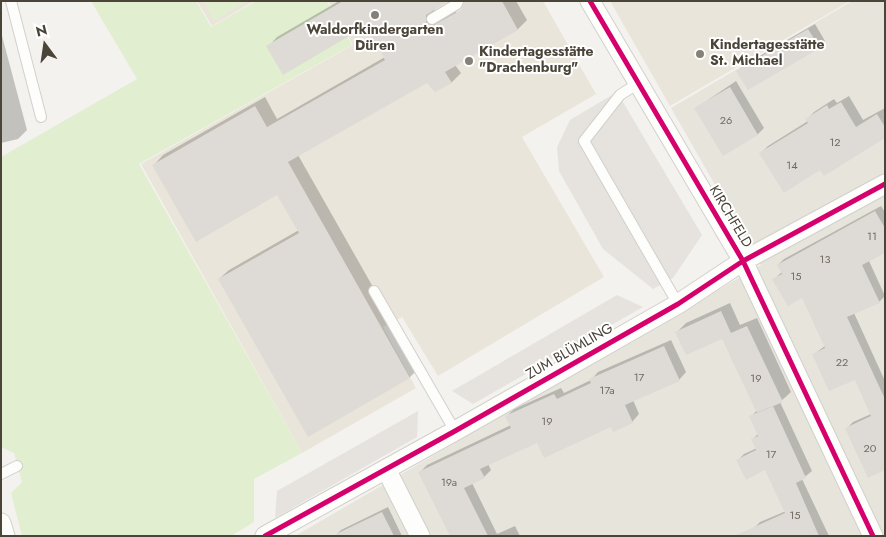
<!DOCTYPE html>
<html>
<head>
<meta charset="utf-8">
<style>
  body { margin:0 }
  #map { position:relative; width:886px; height:537px; overflow:hidden; background:#f4f2ee; font-family:Jost,sans-serif }
  canvas { display:block }
  .frame { position:absolute; inset:0; border:2px solid #4b4439; pointer-events:none }
  .north { position:absolute; left:20px; top:20px; width:50px; height:50px; -webkit-text-stroke:4px #fff; paint-order:stroke; rotate:346deg; font-size:14px; font-weight:700; line-height:20px; text-align:center; color:#4b4439 }
  .north::after { content:''; display:block; margin:auto; width:18px; height:22px; background:#4b4439; clip-path:polygon(50% 0,100% 100%,50% 72%,0 100%) }
</style>
</head>
<body>
<div id="map">
<canvas width="886" height="537"></canvas>
<div class="frame"></div>
<div class="north">N</div>
</div>
<script>
const g = document.querySelector('canvas').getContext('2d');
g.lineJoin = 'round';
function fillPath(path, color) { g.fillStyle = color; g.fill(path, 'evenodd'); }
const toPath = rows => new Path2D(rows.map(r => 'M' + r).join(''));
function stroke(path, color, width, dash) { g.strokeStyle = color; g.lineWidth = width; g.lineCap = dash ? 'butt' : 'round'; g.setLineDash(dash || []); g.stroke(path); }
function drawText(font, color, halo, rows, align = 'center') {
  g.font = font + ' Jost,sans-serif'; g.lineWidth = 4; g.setLineDash([]); g.textBaseline = 'middle'; g.strokeStyle = halo; g.fillStyle = color; for (const [text, x, y, turn = 0] of rows) {
    g.save(); g.translate(x, y); g.rotate((+turn || 0) * Math.PI / 180); g.textAlign = isNaN(turn) ? turn : align; if (halo) g.strokeText(text, 0, 0); g.fillText(text, 0, 0); g.restore();
  }
}
fillPath(toPath([
  [852,1,885,1,885,536,295,536,761,265,671,108]
]), '#e7e4dc');
fillPath(toPath([
  [197,1,254,1,212,26],
  [328,1,543,1,596,94,522,137,604,277,438,376,402,317,383,327,416,388,302,453,141,164,353,45],
  [610,1,850,1,670,106]
]), '#eae5da');
fillPath(toPath([
  [91,1,196,1,211,27,256,1,327,1,352,45,139,164,302,453,254,479,254,522,231,536,22,536,11,493,22,482,14,453,1,447,1,157,137,79],
  [203,1,248,1,214,21]
]), '#e1eecf');
fillPath(toPath([
  [617,92,702,235,673,278,653,289,603,249,559,171,557,147,570,120],
  [617,295,643,307,473,404,452,391],
  [418,411,417,437,275,518,277,491]
]), '#e6e3df');
fillPath(toPath([
  [339,1,443,1,434,10,438,16,455,11,458,15,483,1,516,1,527,20,518,29,455,65,461,73,452,82,435,91,428,81,298,155,419,368,410,377,308,435,219,279,229,270,299,230,278,193,154,165,163,155,265,97,277,119,385,57,366,24,268,47,277,37],
  [815,24,825,41,819,47,738,71,744,65],
  [1,32,27,130,18,139,1,143],
  [736,81,764,128,758,134,723,154,696,108],
  [849,96,863,120,885,108,885,137,821,169,761,153,768,146,808,121,807,119,814,112,834,99,837,103],
  [881,206,885,212,885,252,869,261,885,296,879,302,854,313,885,381,885,455,847,428,853,422,871,414,855,378,814,354,825,346,803,297,774,279,782,272,778,265,784,259],
  [730,303,740,325,757,318,791,392,780,402,812,471,802,479,829,536,758,536,754,528,760,522,786,511,766,469,738,460,744,454,757,448,753,439,758,434,751,417,757,410,723,337,677,332,686,323],
  [671,340,686,372,679,380,633,400,639,414,632,422,538,441,488,464,491,470,484,477,472,483,497,534,515,526,520,536,457,536,420,472,427,465,511,425,507,416,514,409,561,388,564,393,591,380,598,372],
  [388,507,402,536,335,536,341,530]
]), '#0003');
fillPath(toPath([
  [343,1,448,1,426,15,426,22,432,26,461,10,465,1,502,1,518,30,445,72,452,83,435,92,427,83,288,162,410,378,308,437,218,279,299,233,277,195,196,242,152,165,255,106,267,127,385,60,366,26,283,75,266,46],
  [808,29,820,48,748,90,736,71],
  [730,87,758,135,723,156,694,108],
  [841,102,856,127,877,114,885,127,885,138,824,176,820,170,784,193,759,153,808,123,805,119,827,105,829,109],
  [875,211,885,228,885,253,862,265,880,303,847,317,885,399,885,470,868,478,845,428,871,416,855,380,829,391,812,354,825,348,802,298,788,306,772,279,782,274,777,265],
  [721,311,731,333,747,326,783,402,757,413,722,339,686,355,675,332],
  [664,346,680,381,625,405,633,423,613,432,611,427,544,458,537,443,480,469,485,478,464,488,488,536,450,536,418,472,511,428,505,416,554,394,557,399,591,383,589,379],
  [773,406,806,478,796,483,819,536,734,536,785,513,765,470,746,480,736,460,756,450,751,439,758,436,749,416],
  [382,512,394,536,332,536]
]), '#dedbd6');
const service = toPath([
  [11,1,41,117],
  [432,19,457,4,458,1],
  [637,84,620,95,584,141,678,304],
  [374,291,455,431],
  [1,474,17,466]
]);
const minor = toPath([
  [590,1,743,261,873,536],
  [386,469,420,536],
  [1,523,5,536],
  [265,536,455,431,678,304,743,261,885,184]
]);
stroke(service, '#d2d0cb', 12);
stroke(minor, '#d2d0cb', 21);
stroke(service, '#fdfdfc', 10);
stroke(minor, '#fdfdfc', 19);
stroke(toPath([
  [590,1,743,261,873,536],
  [265,536,455,431,678,304,743,261,885,184]
]), '#d6006c', 5);
for (const [x, y, r, color] of [
  [375,15,5,"#868178"],
  [700,54,5,"#868178"],
  [469,61,5,"#868178"]
]) { const dot = new Path2D(); dot.arc(x, y, r, 0, 2 * Math.PI); g.fillStyle = color; g.fill(dot); stroke(dot, '#fff', 2); }
drawText('11px', '#706a61', null, [
  ["26",726,121],
  ["12",835,143],
  ["14",792,166],
  ["11",872,237],
  ["13",825,260],
  ["15",796,277],
  ["22",842,363],
  ["17",639,378],
  ["19",756,379],
  ["17a",607,391],
  ["19",547,422],
  ["20",870,449],
  ["17",771,455],
  ["19a",449,483],
  ["15",795,516]
]);
drawText('bold 14px', '#4b4439', '#fff', [
  ["Waldorfkindergarten",375,31,"center"],
  ["Düren",375,47,"center"],
  ["Kindertagesstätte",710,46],
  ["St. Michael",710,62],
  ["Kindertagesstätte",479,53],
  ["\"Drachenburg\"",479,69]
], 'left');
drawText('14px', '#4b4439', '#fff', [
  ["KIRCHFELD",730,217,59],
  ["ZUM BLÜMLING",570,352,-30]
]);
</script>
</body>
</html>
